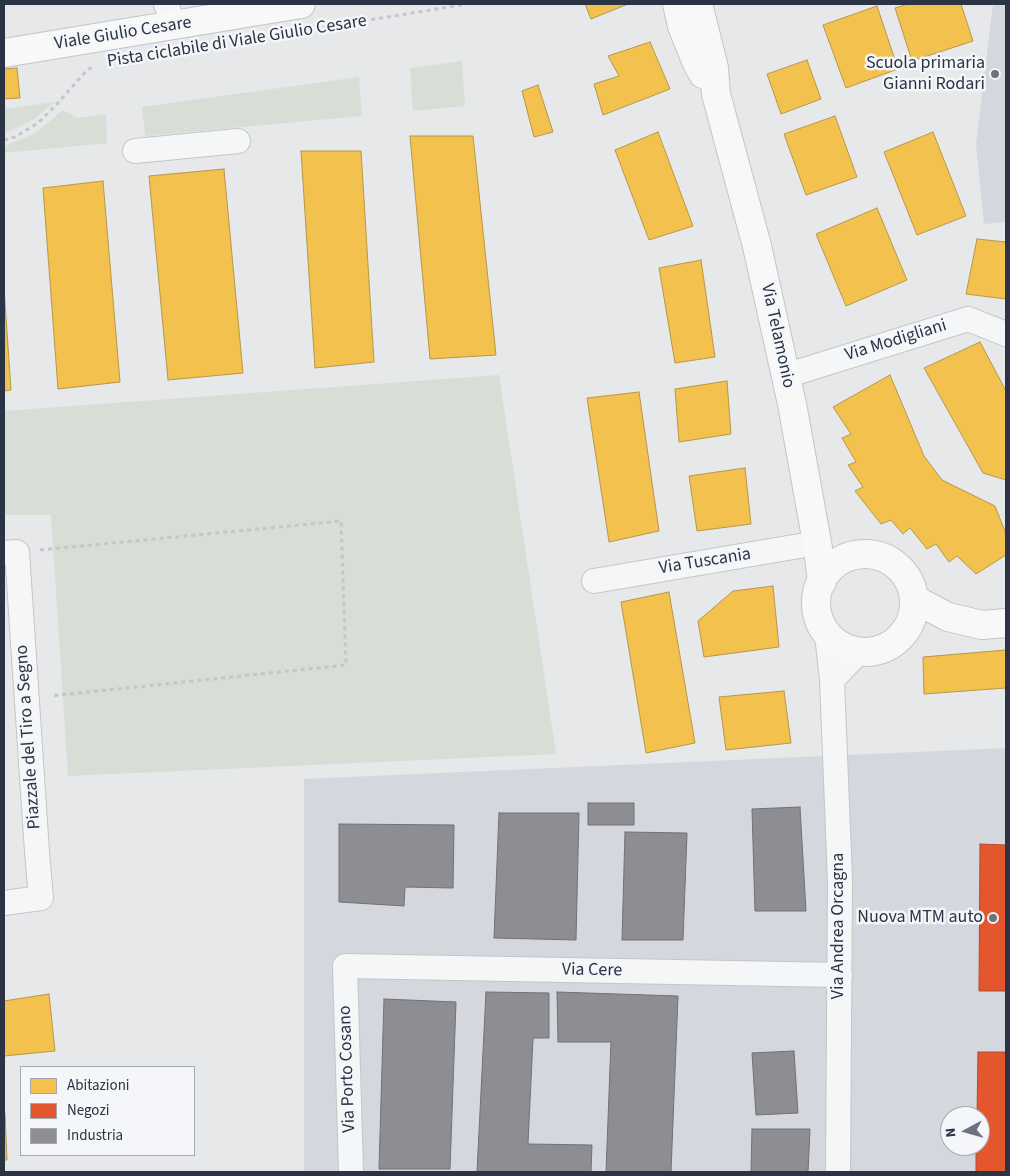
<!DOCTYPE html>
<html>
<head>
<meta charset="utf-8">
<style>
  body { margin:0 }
  #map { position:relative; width:1010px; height:1176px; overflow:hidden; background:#e6e8ea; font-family:"Source Sans 3",sans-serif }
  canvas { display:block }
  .frame { position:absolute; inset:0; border:5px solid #2b3445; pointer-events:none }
  .legend { position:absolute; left:20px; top:1066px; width:175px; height:90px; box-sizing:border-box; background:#f4f6f9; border:1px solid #a4a8b1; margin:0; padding:6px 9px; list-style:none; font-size:15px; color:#2b3445 }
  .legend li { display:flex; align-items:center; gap:10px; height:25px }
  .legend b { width:25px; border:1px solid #a4a8b1 }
  .north { position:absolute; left:940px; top:1106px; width:50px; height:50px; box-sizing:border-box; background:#f4f6f9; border:1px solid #a4a8b1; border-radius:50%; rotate:264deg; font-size:14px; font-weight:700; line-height:20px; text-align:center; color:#2b3445 }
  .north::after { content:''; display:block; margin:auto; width:18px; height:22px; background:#6c737f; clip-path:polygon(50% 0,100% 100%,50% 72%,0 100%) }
</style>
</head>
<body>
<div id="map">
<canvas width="1010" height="1176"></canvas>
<div class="frame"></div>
<ul class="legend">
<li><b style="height:14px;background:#f2c14e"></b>Abitazioni</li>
<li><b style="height:14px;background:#e4572e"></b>Negozi</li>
<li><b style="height:14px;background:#8d8d92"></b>Industria</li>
</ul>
<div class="north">N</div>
</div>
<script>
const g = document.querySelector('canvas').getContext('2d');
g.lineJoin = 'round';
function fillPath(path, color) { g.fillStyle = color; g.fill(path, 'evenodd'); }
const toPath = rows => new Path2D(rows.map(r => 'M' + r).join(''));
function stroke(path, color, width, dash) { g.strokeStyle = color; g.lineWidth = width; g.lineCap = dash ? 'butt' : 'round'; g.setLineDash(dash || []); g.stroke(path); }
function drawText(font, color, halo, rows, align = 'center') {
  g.font = font + ' "Source Sans 3",sans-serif'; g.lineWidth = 5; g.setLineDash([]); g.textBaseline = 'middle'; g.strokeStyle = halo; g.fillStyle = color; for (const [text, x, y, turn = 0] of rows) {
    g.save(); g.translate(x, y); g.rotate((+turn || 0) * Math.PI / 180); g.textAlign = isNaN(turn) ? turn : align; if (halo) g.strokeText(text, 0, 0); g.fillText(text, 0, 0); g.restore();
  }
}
fillPath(toPath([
  [993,4,1006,4,1006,222,984,224,976,144],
  [1006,748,1006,1172,304,1172,304,779],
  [950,1116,980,1116,980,1146,950,1146]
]), '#d4d7dd');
fillPath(toPath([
  [462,61,465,106,413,111,410,68],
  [359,77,362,116,145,136,142,107],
  [54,102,36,118,4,134,4,109],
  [63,110,77,118,106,114,107,143,4,153,4,146,36,133],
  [499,375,556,754,68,776,51,515,4,515,4,411]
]), '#d6ded6');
const homes = toPath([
  [585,4,628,4,591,19,585,4],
  [908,4,961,4,973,41,912,61,895,8,908,4],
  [877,6,898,69,846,88,823,25,877,6],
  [650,42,670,89,603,115,594,84,619,76,608,56,650,42],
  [807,60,821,99,781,114,767,74,807,60],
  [17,68,20,98,4,99,4,69,17,68],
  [538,85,553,132,534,137,522,91,538,85],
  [835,116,857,177,806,195,784,134,835,116],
  [658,132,693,226,649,240,615,150,658,132],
  [933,132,966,216,917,235,884,152,933,132],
  [410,136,473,136,496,355,430,359,410,136],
  [301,151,361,151,374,362,315,368,301,151],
  [224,169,243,373,168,380,149,176,224,169],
  [103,181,120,382,58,389,43,188,103,181],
  [877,208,907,280,846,306,816,234,877,208],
  [977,239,1006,242,1006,299,966,294,977,239],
  [701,260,715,357,675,363,659,268,701,260],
  [4,288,11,390,4,391,4,288],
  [980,342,1006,391,1006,480,983,473,924,368,980,342],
  [890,375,924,456,942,480,995,506,1006,534,1006,555,976,574,957,556,949,562,936,544,927,549,910,528,903,534,891,520,881,524,855,491,863,487,848,465,856,462,842,438,851,434,833,407,890,375],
  [727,381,731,434,679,442,675,389,727,381],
  [639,392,659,531,609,542,587,398,639,392],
  [745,468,751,524,697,531,689,476,745,468],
  [773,586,779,647,704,657,698,621,733,591,773,586],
  [669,592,695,743,646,753,621,602,669,592],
  [1006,650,1006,688,924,694,923,657,1006,650],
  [784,691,791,743,726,750,719,697,784,691],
  [49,994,55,1051,4,1056,4,1001,49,994],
  [4,1113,5,1113,7,1160,4,1160,4,1113]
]);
fillPath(homes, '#f2c14e');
stroke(homes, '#b6974b', 1);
const shops = toPath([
  [980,844,1006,845,1006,991,979,991,980,844],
  [978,1052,1006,1052,1006,1172,976,1172,976,1146,980,1146,980,1116,977,1116,978,1052]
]);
fillPath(shops, '#e4572e');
stroke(shops, '#ac4c35', 1);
const industry = toPath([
  [588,803,634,803,634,825,588,825,588,803],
  [800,807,806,911,755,911,752,809,800,807],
  [499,813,579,813,576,940,494,938,499,813],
  [339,824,454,825,453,888,405,887,404,906,339,902,339,824],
  [625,832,687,833,683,940,622,940,625,832],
  [486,992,549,993,549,1038,533,1038,528,1144,592,1145,591,1172,477,1172,486,992],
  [557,992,678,996,671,1172,606,1172,611,1042,558,1042,557,992],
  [384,999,456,1002,450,1169,379,1169,384,999],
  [794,1051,798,1113,756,1115,752,1053,794,1051],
  [752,1129,810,1129,808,1172,751,1172,752,1129]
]);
fillPath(industry, '#8d8d92');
stroke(industry, '#70727b', 1);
const minor = toPath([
  [166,4,174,25],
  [135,151,238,141],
  [785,376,968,319,1006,334],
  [4,553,17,552,37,852,41,898,4,903],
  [594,581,817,543],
  [827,635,832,680,840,881,838,1172],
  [832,680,859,652],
  [351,1172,345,966,840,975]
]);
const major = toPath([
  [677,4,682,26,696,61,703,74],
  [698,4,714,68,716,94,757,246,792,404,818,548,822,582],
  [4,53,301,4],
  '816 603a49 49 0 1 1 98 0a49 49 0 1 1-98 0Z',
  [914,599,948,617,982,625,1006,623]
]);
stroke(minor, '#c4c6c8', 26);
stroke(major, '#c2c5c8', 30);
stroke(toPath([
  [308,30,467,4],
  [4,140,15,137,38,123,57,104,87,70,95,66],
  [40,550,341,521,346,665,50,696]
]), '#c5c6ca', 3, [4, 4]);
stroke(minor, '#f5f6f7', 24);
stroke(major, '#f8f8f8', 28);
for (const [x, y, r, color] of [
  [995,74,5,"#6c737f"],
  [993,918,5,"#6c737f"]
]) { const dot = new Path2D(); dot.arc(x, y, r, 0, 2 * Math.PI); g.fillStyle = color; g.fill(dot); stroke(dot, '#f4f6f9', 2); }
drawText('18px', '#2b3445', '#f4f6f9', [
  ["Viale Giulio Cesare",123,34,-9],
  ["Pista ciclabile di Viale Giulio Cesare",237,42,-9],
  ["Via Telamonio",777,336,78],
  ["Via Modigliani",896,341,-17],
  ["Via Tuscania",705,562,-9],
  ["Piazzale del Tiro a Segno",29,737,-94],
  ["Via Andrea Orcagna",839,926,-90],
  ["Via Cere",592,971,1],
  ["Via Porto Cosano",348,1069,-92]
]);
drawText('18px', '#2b3445', '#f4f6f9', [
  ["Scuola primaria",985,64],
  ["Gianni Rodari",985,85],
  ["Nuova MTM auto",983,918]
], 'right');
</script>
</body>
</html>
